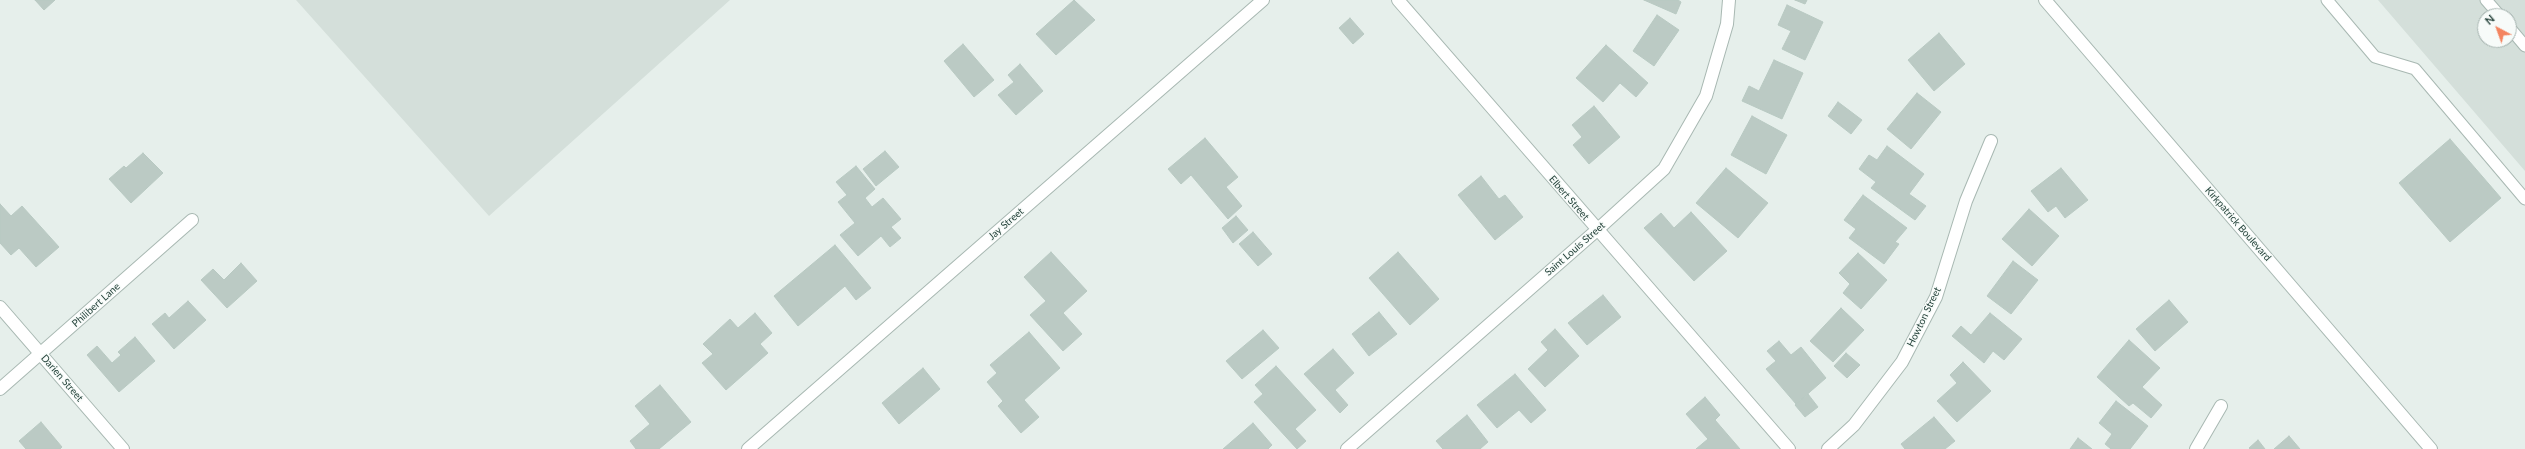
<!DOCTYPE html>
<html>
<head>
<meta charset="utf-8">
<style>
  body { margin:0 }
  #map { position:relative; width:2525px; height:449px; overflow:hidden; background:#e6efeb; font-family:Lato,sans-serif }
  canvas { display:block }
  .north { position:absolute; left:2477px; top:8px; width:40px; height:40px; box-sizing:border-box; background:#f7fbf9; border:1px solid #a3b1ad; border-radius:50%; rotate:319deg; font-size:11px; font-weight:700; line-height:16px; text-align:center; color:#24423a }
  .north::after { content:''; display:block; margin:auto; width:14px; height:18px; background:#f4845f; clip-path:polygon(50% 0,100% 100%,50% 72%,0 100%) }
</style>
</head>
<body>
<div id="map">
<canvas width="2525" height="449"></canvas>
<div class="north">N</div>
</div>
<script>
const g = document.querySelector('canvas').getContext('2d');
g.lineJoin = 'round';
function fillPath(path, color) { g.fillStyle = color; g.fill(path, 'evenodd'); }
const toPath = rows => new Path2D(rows.map(r => 'M' + r).join(''));
function stroke(path, color, width, dash) { g.strokeStyle = color; g.lineWidth = width; g.lineCap = dash ? 'butt' : 'round'; g.setLineDash(dash || []); g.stroke(path); }
function drawText(font, color, halo, rows, align = 'center') {
  g.font = font + ' Lato,sans-serif'; g.lineWidth = 3; g.setLineDash([]); g.textBaseline = 'middle'; g.strokeStyle = halo; g.fillStyle = color; for (const [text, x, y, turn = 0] of rows) {
    g.save(); g.translate(x, y); g.rotate((+turn || 0) * Math.PI / 180); g.textAlign = isNaN(turn) ? turn : align; if (halo) g.strokeText(text, 0, 0); g.fillText(text, 0, 0); g.restore();
  }
}
fillPath(toPath([
  [296,0,730,0,489,216],
  [2378,0,2525,0,2525,171],
  [2485,16,2509,16,2509,40,2485,40]
]), '#d4dfda');
const building = toPath([
  [35,0,55,0,44,10,35,0],
  [1074,0,1095,20,1056,55,1036,34,1074,0],
  [1644,0,1678,0,1681,2,1676,14,1644,0],
  [1795,0,1807,0,1805,4,1795,0],
  [1787,5,1823,22,1805,60,1782,49,1791,31,1778,25,1787,5],
  [1657,15,1679,30,1654,66,1633,51,1657,15],
  [1350,18,1364,34,1353,44,1339,28,1350,18],
  [1939,33,1965,64,1934,91,1908,60,1939,33],
  [963,44,994,80,974,97,944,61,963,44],
  [1606,45,1648,83,1636,97,1620,83,1603,102,1576,78,1606,45],
  [1774,60,1803,73,1782,119,1742,101,1749,86,1759,91,1774,60],
  [1020,64,1043,91,1016,115,998,95,1014,82,1008,75,1020,64],
  [1917,93,1941,112,1911,149,1887,129,1917,93],
  [1838,102,1862,120,1851,134,1828,116,1838,102],
  [1594,106,1620,137,1589,164,1573,145,1582,137,1572,125,1594,106],
  [1752,116,1787,135,1766,174,1731,155,1752,116],
  [1205,138,1238,177,1226,187,1242,206,1228,219,1191,175,1181,184,1168,169,1205,138],
  [2450,139,2501,198,2450,242,2399,183,2450,139],
  [1887,146,1924,174,1909,194,1926,206,1915,220,1871,188,1876,182,1859,169,1869,155,1877,160,1887,146],
  [885,151,899,167,876,186,863,169,885,151],
  [143,153,163,173,131,203,109,179,124,166,126,168,143,153],
  [856,166,875,189,865,198,872,207,883,198,901,219,891,227,901,238,890,247,881,236,858,256,840,235,855,223,838,202,847,195,836,182,856,166],
  [1726,168,1768,203,1738,238,1696,203,1726,168],
  [2061,168,2088,200,2065,218,2056,206,2048,212,2031,191,2061,168],
  [1481,176,1499,199,1505,195,1523,217,1495,240,1458,195,1481,176],
  [1863,195,1907,228,1895,242,1899,244,1884,264,1849,238,1856,229,1844,220,1863,195],
  [0,204,11,216,22,206,59,247,36,267,19,248,11,255,0,243,0,204],
  [2029,209,2059,236,2032,266,2002,239,2029,209],
  [1691,212,1727,251,1694,281,1644,228,1661,213,1674,228,1691,212],
  [1236,216,1248,230,1233,243,1222,228,1236,216],
  [1253,232,1272,254,1258,266,1239,244,1253,232],
  [835,245,871,288,856,300,845,286,798,326,774,296,835,245],
  [1051,252,1087,291,1063,313,1082,334,1063,351,1030,315,1046,301,1024,277,1051,252],
  [1398,252,1439,299,1410,325,1369,278,1398,252],
  [1858,253,1887,280,1861,309,1843,293,1850,284,1839,273,1858,253],
  [2013,261,2038,280,2011,314,1987,296,2013,261],
  [241,263,257,281,227,308,201,280,213,269,224,280,241,263],
  [1603,295,1621,317,1587,345,1568,323,1603,295],
  [2169,300,2188,322,2155,351,2136,329,2169,300],
  [188,301,206,320,174,349,152,324,165,313,169,318,188,301],
  [1841,308,1864,330,1833,362,1810,341,1841,308],
  [1379,312,1397,334,1369,356,1352,334,1379,312],
  [755,313,772,333,760,344,768,353,726,390,702,363,713,354,703,344,730,319,738,328,755,313],
  [1990,313,2022,339,2004,360,1993,351,1984,363,1952,336,1961,326,1971,335,1990,313],
  [1555,329,1579,356,1545,387,1528,369,1548,350,1541,342,1555,329],
  [1263,330,1279,348,1242,379,1226,361,1263,330],
  [1029,332,1060,368,1024,400,1039,417,1021,433,998,406,1003,401,987,382,997,373,990,365,1029,332],
  [135,337,155,361,119,392,87,355,97,346,112,363,121,355,118,352,135,337],
  [2129,340,2160,368,2142,387,2162,405,2151,418,2133,403,2129,406,2097,377,2129,340],
  [1779,341,1791,355,1801,347,1826,378,1796,404,1766,369,1776,361,1767,351,1779,341],
  [1333,349,1354,373,1335,390,1348,405,1340,413,1304,374,1333,349],
  [1846,353,1860,365,1847,378,1834,366,1846,353],
  [1963,362,1991,391,1957,422,1937,401,1957,383,1950,375,1963,362],
  [1276,366,1316,410,1295,429,1306,441,1297,449,1254,402,1263,394,1255,385,1276,366],
  [923,368,940,389,899,424,882,403,923,368],
  [1515,374,1546,410,1531,423,1519,410,1497,428,1477,405,1515,374],
  [660,385,691,422,659,449,636,449,630,441,650,424,635,406,660,385],
  [1808,394,1818,407,1805,417,1795,405,1808,394],
  [1705,397,1720,415,1715,420,1740,449,1696,449,1708,439,1686,414,1705,397],
  [2116,401,2148,426,2130,449,2111,449,2105,444,2112,434,2099,423,2116,401],
  [1467,415,1488,442,1480,449,1443,449,1436,441,1467,415],
  [1934,417,1955,441,1945,449,1905,449,1901,444,1934,417],
  [41,422,62,447,60,449,26,449,19,441,41,422],
  [1253,423,1272,445,1268,449,1223,449,1253,423],
  [2289,436,2300,449,2274,449,2289,436],
  [2078,438,2092,449,2070,449,2078,438],
  [2258,440,2265,449,2250,449,2249,448,2258,440]
]);
fillPath(building, '#bbcac4');
stroke(building, '#b8c9c2', 1);
const lane = toPath([
  [2327,0,2375,57,2415,69,2525,199],
  [2486,0,2500,16],
  [2509,27,2525,46]
]);
const street = toPath([
  [1398,0,1789,449],
  [2045,0,2431,449],
  [0,307,123,449],
  [0,389,192,220],
  [748,449,1263,0],
  [1347,449,1597,230,1664,169,1706,96,1727,24,1729,0],
  [1828,449,1854,425,1902,362,1936,297,1966,201,1991,141],
  [2196,449,2221,406]
]);
stroke(lane, '#a8b8b2', 13);
stroke(street, '#a8b8b2', 14);
stroke(lane, '#fff', 11);
stroke(street, '#fff', 12);
drawText('10px', '#24423a', '#f7fbf9', [
  ["Elbert Street",1569,198,49],
  ["Jay Street",1006,224,-41],
  ["Kirkpatrick Boulevard",2238,224,49],
  ["Saint Louis Street",1575,249,-41],
  ["Philibert Lane",96,305,-42],
  ["Howton Street",1924,317,-64],
  ["Darien Street",62,378,49]
]);
</script>
</body>
</html>
